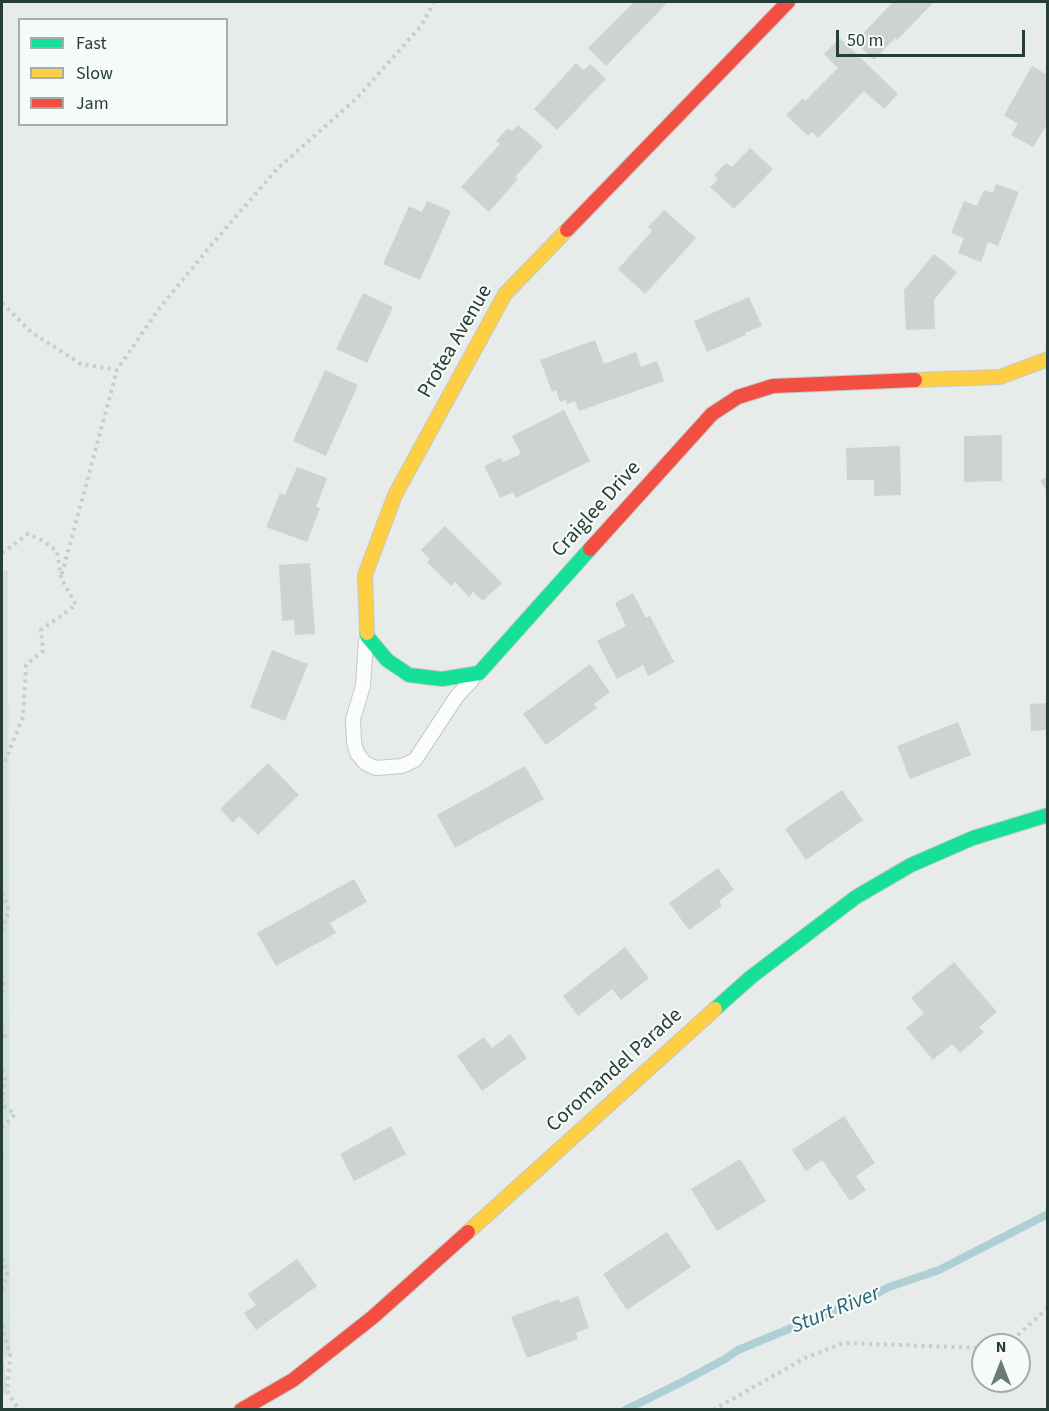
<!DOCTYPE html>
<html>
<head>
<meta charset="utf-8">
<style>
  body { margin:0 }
  #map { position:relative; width:1049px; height:1411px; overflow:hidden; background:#e7ecea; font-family:"Source Sans 3",sans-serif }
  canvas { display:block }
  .frame { position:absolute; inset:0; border:3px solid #263e38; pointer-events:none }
  .legend { position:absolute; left:18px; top:18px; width:210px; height:108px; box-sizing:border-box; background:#f6faf8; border:2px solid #a3afab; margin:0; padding:8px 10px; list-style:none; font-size:18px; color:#263e38 }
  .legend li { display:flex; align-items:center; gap:12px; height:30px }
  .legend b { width:30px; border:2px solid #a3afab }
  .north { position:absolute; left:971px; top:1333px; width:60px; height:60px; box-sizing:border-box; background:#f6faf8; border:2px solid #a3afab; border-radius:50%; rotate:0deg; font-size:16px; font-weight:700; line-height:24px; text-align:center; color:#263e38 }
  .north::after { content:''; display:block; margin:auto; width:21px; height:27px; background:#6a7b76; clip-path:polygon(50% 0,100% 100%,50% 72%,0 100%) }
  .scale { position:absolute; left:836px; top:30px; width:189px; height:27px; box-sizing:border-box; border:3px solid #263e38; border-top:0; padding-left:8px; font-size:18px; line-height:21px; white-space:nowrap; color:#263e38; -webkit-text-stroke:4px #f6faf8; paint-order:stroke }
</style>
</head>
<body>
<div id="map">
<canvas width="1049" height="1411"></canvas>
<div class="frame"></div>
<ul class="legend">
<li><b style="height:8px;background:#16e098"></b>Fast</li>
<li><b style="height:8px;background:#ffcf43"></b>Slow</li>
<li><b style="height:8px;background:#f24e42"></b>Jam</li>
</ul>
<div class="north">N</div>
<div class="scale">50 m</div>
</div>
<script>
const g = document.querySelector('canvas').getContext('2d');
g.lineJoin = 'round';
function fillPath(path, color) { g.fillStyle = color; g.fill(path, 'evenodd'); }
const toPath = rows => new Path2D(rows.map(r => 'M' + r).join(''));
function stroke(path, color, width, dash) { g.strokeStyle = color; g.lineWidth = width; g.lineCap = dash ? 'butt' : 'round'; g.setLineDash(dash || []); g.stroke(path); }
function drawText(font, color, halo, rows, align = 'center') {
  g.font = font + ' "Source Sans 3",sans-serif'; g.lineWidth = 4.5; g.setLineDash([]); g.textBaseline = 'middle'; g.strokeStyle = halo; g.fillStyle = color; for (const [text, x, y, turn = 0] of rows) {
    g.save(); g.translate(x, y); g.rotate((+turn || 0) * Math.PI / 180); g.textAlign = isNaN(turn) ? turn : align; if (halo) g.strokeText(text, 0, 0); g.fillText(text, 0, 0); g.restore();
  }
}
fillPath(toPath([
  [8,570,10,1354,4,1359,7,1391,2,1396,2,571]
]), '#d2e3d8');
stroke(toPath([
  [625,1410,684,1381,725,1359,738,1350,835,1310,853,1301,870,1297,889,1287,939,1270,1048,1214]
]), '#adcfd5', 8);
fillPath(toPath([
  [634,2,665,2,667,3,606,66,588,48],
  [893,2,934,2,897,40,895,38,874,60,855,42],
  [840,38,898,94,884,109,864,91,818,138,812,132,808,136,786,115,803,98,805,101,838,68,824,54],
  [576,63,584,70,590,64,606,79,557,130,534,109],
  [1032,66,1048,75,1048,123,1033,147,1011,135,1018,124,1004,115],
  [518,125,543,146,515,177,518,179,489,212,461,187,500,144,496,141,508,128,512,131],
  [750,148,773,169,734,209,710,187,718,179,714,175,726,163,732,167],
  [996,184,1019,192,998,246,988,242,981,262,958,253,964,238,951,233,964,201,977,206,984,190,993,193],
  [427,201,451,211,420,280,383,264,409,206,422,212],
  [664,210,696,238,645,294,618,269,652,231,648,227],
  [934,254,957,272,934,300,935,329,906,330,904,290],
  [363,293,393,307,367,363,336,349],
  [749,297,762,326,745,333,746,335,707,352,694,321],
  [595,340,604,364,636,352,641,367,657,361,664,381,579,411,575,401,567,404,566,400,560,402,556,390,552,392,540,360],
  [325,370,358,385,326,456,293,441],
  [564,410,590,461,516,498,513,492,500,498,484,466,501,458,503,462,521,454,512,436],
  [1002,435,1002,481,964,482,964,436],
  [900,446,901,495,874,496,874,480,847,480,846,448],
  [297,467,327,478,316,507,320,508,307,542,266,527,280,493,285,495],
  [1048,476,1048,492,1040,481],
  [445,526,502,583,483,601,473,592,469,597,455,582,451,586,427,562,430,559,421,550],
  [310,563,315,634,295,635,294,620,282,621,279,565],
  [633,593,646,618,650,616,674,662,648,676,643,665,617,679,597,641,626,626,615,603],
  [272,650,308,664,285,721,250,707],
  [590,664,610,692,594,704,597,708,546,745,523,714],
  [1048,703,1048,730,1031,731,1030,704],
  [958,722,971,755,910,779,897,746],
  [268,763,299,795,258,835,239,816,233,823,220,809],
  [525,766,544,799,455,848,437,815],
  [842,790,863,820,806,860,785,829],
  [718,868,734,890,719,901,722,906,689,930,669,903],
  [354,879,367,902,330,923,336,933,276,966,257,933],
  [625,947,649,978,621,1000,612,989,578,1016,563,996],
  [954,962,997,1012,979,1027,984,1032,960,1053,952,1044,933,1060,906,1028,924,1013,911,998],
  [510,1034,527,1058,482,1091,457,1056,484,1037,492,1048],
  [844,1116,875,1163,856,1176,866,1190,850,1201,822,1160,806,1171,792,1150],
  [391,1126,406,1154,354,1181,340,1154],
  [740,1159,766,1201,717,1231,691,1189],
  [667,1232,691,1267,627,1310,603,1274],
  [297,1259,317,1286,256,1330,244,1313,256,1305,248,1294],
  [578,1296,589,1328,576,1333,578,1339,527,1358,511,1317,559,1299,560,1303]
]), '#ced3d1');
const lane = toPath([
  [366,641,363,686,353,719,354,742,357,753,365,763,376,768,402,766,415,760,457,696,472,680]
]);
const fast = toPath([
  [367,633,367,636,387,660,409,675,442,679,479,673,590,549],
  [715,1009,751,977,856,897,911,865,973,838,1048,815]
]);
const slow = toPath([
  [915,380,1000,377,1048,359],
  [367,633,365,575,395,495,505,294,567,230],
  [468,1232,715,1009]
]);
const jam = toPath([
  [567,230,788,2],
  [590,549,712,414,738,397,773,386,915,380],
  [241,1410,293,1380,373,1317,468,1232]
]);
stroke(lane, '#c4c9c7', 16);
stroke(fast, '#c3c9c7', 16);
stroke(slow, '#c3c9c7', 16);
stroke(jam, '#c3c9c7', 16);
stroke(toPath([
  [2,303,31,332,81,364,117,370,158,310,213,243,277,169,357,98,421,26,434,2],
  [2,553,28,534,43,541,57,551,61,578,76,605,41,630,43,651,26,665,23,717,2,768],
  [62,574,117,370],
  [2,893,9,911,2,930],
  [2,975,4,984,2,991],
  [2,1028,5,1035,2,1043],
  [2,1070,5,1079,2,1105,15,1114,2,1128],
  [2,1156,2,1163],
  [2,1258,7,1273,2,1291],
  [2,1325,10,1354,7,1391,19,1410],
  [998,1345,1011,1341,1048,1308],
  [713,1410,805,1358,844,1343,983,1348]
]), '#c7cdcb', 4, [3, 4.5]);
stroke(lane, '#fbfcfc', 14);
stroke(fast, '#16e098', 14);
stroke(slow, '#ffcf43', 14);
stroke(jam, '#f24e42', 14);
drawText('21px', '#263e38', '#f6faf8', [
  ["Protea Avenue",456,342,-60],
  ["Craiglee Drive",597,510,-48],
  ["Coromandel Parade",615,1071,-42]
]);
drawText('italic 22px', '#266574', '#f6faf8', [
  ["Sturt River",836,1311,-22]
]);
</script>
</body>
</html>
